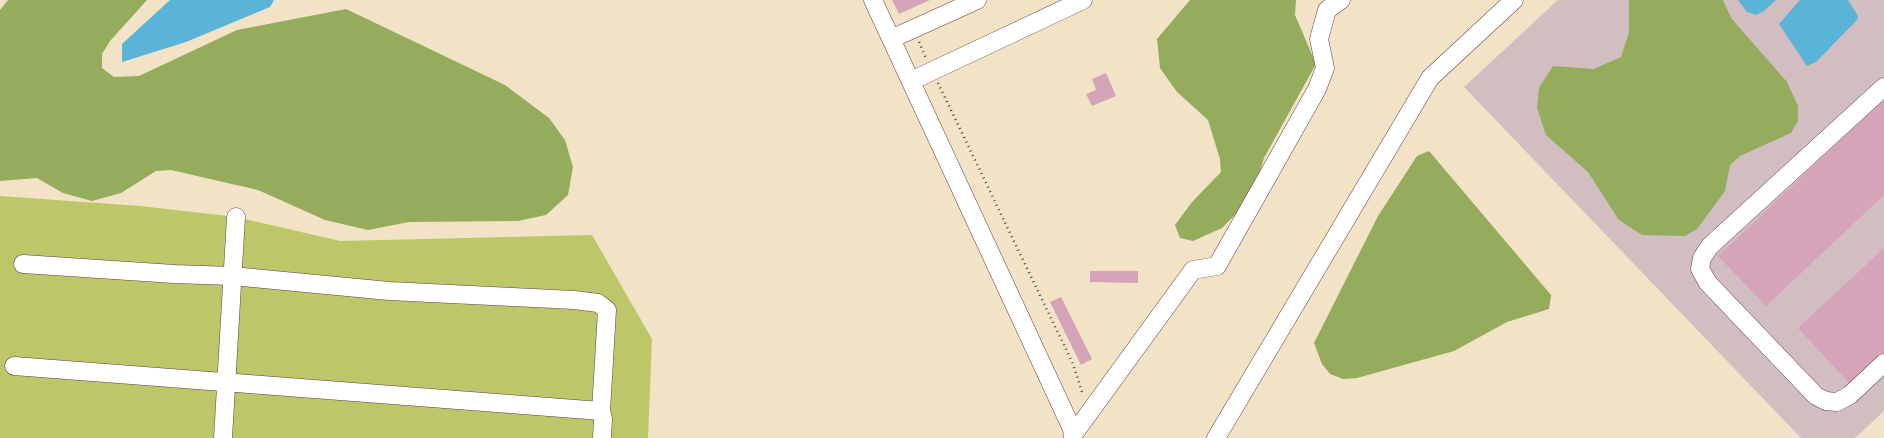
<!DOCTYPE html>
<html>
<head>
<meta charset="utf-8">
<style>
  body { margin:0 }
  canvas { display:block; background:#f2e2c6 }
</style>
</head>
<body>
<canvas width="1884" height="438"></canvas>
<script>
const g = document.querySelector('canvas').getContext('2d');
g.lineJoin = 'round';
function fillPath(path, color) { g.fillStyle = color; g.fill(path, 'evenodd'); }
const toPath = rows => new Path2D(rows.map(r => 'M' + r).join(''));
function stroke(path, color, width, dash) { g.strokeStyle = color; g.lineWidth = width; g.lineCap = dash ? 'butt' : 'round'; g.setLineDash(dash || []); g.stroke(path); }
fillPath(toPath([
  [1558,0,1884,0,1884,411,1855,438,1801,438,1464,87]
]), '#d2bec1');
fillPath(toPath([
  [0,196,140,206,236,217,340,241,592,235,652,339,648,438,0,438]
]), '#bbc768');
fillPath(toPath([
  [8,0,147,0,110,41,102,54,102,68,114,77,139,76,237,30,346,9,505,85,549,118,565,140,573,167,568,195,546,215,518,221,409,222,368,230,325,220,258,190,171,170,156,171,121,193,92,201,63,193,37,178,0,181,0,10],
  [1190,0,1296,0,1295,15,1316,64,1264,158,1252,198,1222,228,1193,241,1180,238,1175,225,1192,202,1221,172,1220,159,1208,120,1177,92,1160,68,1157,39],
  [1629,0,1723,0,1731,18,1787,82,1798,106,1798,121,1791,133,1740,156,1730,165,1725,191,1697,229,1685,236,1642,235,1619,220,1588,172,1546,135,1537,108,1539,88,1553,66,1594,69,1621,57,1629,32],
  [1429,151,1551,295,1549,309,1507,322,1454,351,1357,378,1343,379,1330,374,1322,364,1314,343,1378,216,1417,156]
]), '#94ac5c');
fillPath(toPath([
  [170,0,274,0,270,7,186,42,122,62,122,44],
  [1738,0,1776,0,1764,11,1756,15,1747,12],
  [1800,0,1848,0,1858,16,1857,20,1816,62,1807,66,1779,24]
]), '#59b4d7');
fillPath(toPath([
  [892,0,930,0,899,14],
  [1106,73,1116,96,1092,106,1086,94,1096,90,1092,79],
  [1884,99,1884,195,1766,306,1718,256],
  [1884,248,1884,356,1852,386,1798,328],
  [1090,271,1138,271,1138,283,1090,282],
  [1061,297,1092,359,1081,365,1050,302]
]), '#d5a4b9');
const minor = toPath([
  [873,0,1072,429,1073,438],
  [891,39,977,0],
  [911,81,1083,0],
  [1884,87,1710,246,1702,258,1700,269,1708,283,1816,396,1826,401,1837,402,1850,395,1884,363],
  [23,264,174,274,232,276,389,291,574,300,598,303,607,310,601,411,603,419,602,438],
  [14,366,601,411],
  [1073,435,1193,270,1217,266,1317,89,1325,68,1319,39,1327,10,1341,0],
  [223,438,236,217],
  [1216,438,1430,78,1514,0]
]);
stroke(minor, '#633c42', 19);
stroke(toPath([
  [919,42,926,58],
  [938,83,1073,364,1083,395]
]), '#633c42', 2.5, [1, 4]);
stroke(minor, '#fff', 18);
</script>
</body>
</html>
